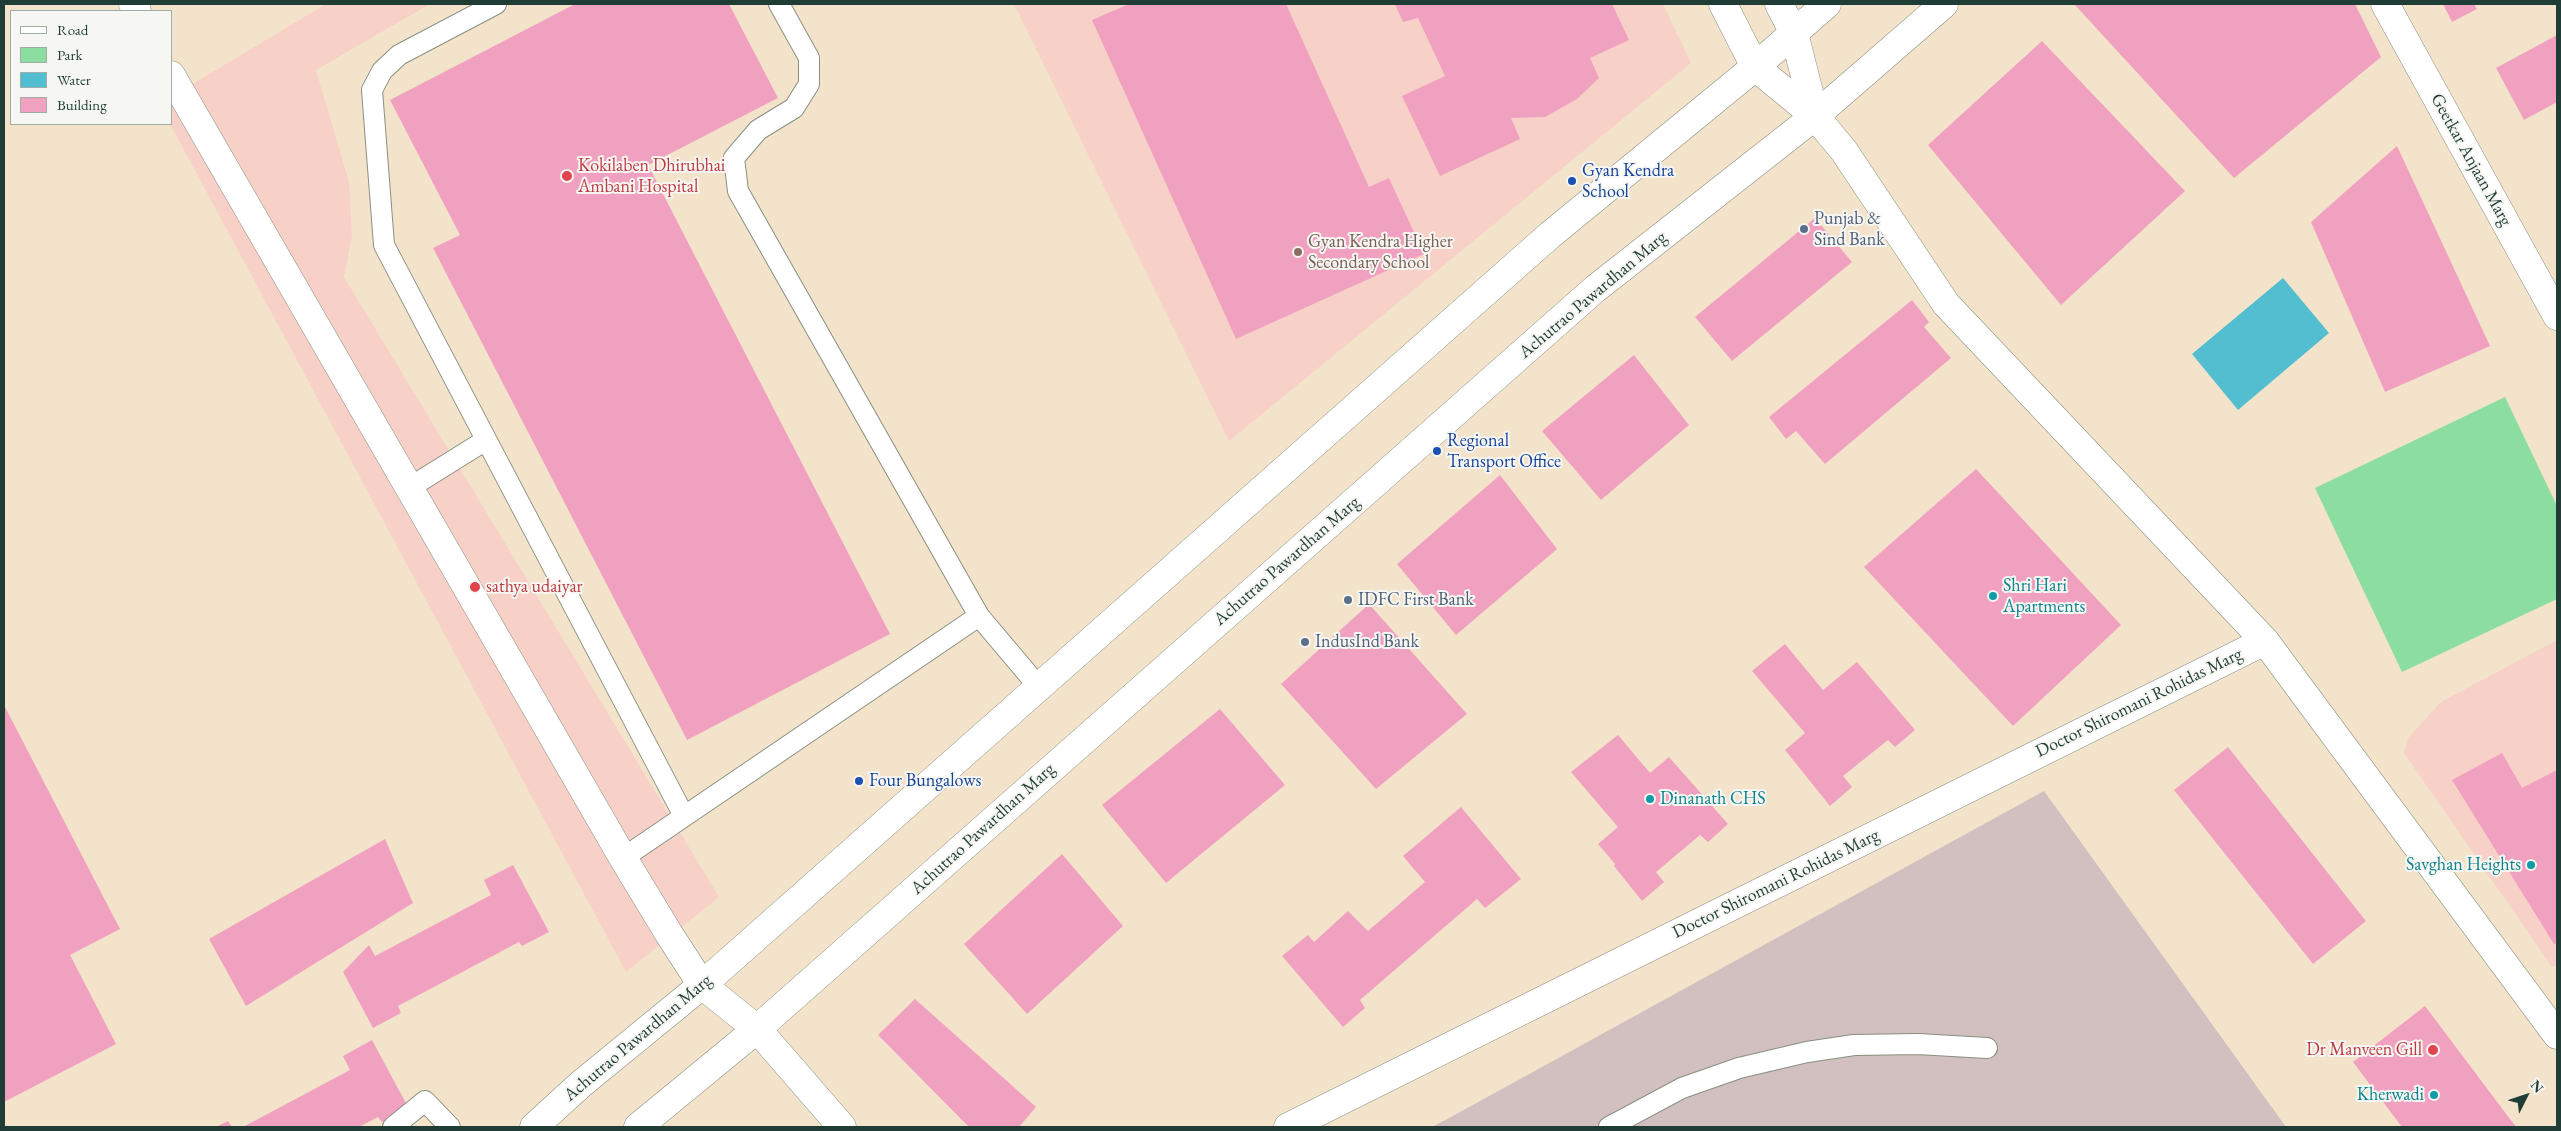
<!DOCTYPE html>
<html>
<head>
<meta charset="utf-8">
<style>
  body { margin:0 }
  #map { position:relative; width:2561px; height:1131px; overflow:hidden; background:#f3e3cb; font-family:"EB Garamond",serif }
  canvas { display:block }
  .frame { position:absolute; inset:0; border:5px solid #1f3d34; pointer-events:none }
  .legend { position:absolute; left:10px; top:10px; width:162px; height:115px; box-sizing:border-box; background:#f6f6f2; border:1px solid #a0aca6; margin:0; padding:6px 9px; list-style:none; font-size:15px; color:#1f3d34 }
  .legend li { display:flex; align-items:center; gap:10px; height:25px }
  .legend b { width:25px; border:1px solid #a0aca6 }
  .north { position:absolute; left:2501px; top:1071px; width:50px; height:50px; -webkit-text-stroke:4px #f6f6f2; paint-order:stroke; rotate:49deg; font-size:14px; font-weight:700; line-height:20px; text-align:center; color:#1f3d34 }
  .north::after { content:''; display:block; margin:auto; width:18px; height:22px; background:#1f3d34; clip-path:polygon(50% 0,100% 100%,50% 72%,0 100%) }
</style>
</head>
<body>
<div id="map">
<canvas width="2561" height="1131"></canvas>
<div class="frame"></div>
<ul class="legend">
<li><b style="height:6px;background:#fff"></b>Road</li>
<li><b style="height:14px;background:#8bde9f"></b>Park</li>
<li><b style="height:14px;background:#53becf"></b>Water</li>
<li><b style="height:14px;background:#f1a1c0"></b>Building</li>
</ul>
<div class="north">N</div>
</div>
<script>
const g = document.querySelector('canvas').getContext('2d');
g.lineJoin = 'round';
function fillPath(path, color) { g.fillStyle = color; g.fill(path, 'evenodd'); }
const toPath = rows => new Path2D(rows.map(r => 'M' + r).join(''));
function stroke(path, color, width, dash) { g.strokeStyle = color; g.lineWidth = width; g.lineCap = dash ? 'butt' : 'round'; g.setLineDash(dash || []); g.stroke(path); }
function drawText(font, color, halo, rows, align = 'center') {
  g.font = font + ' "EB Garamond",serif'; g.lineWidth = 4; g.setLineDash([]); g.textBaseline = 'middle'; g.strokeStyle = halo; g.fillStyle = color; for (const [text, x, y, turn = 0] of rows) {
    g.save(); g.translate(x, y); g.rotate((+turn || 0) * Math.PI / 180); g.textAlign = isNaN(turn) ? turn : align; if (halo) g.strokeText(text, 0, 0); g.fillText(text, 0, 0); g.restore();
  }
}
fillPath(toPath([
  [326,4,430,4,316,70,349,182,352,236,344,277,719,897,626,972,170,124,171,97],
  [1014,4,1663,4,1691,63,1229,441],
  [2557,640,2557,965,2552,967,2404,753,2408,738,2441,702]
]), '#f7d1c7');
fillPath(toPath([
  [2044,791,2286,1127,1432,1127,1451,1117]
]), '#d2bfc0');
fillPath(toPath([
  [2505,397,2557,506,2557,599,2402,672,2315,488]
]), '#8bde9f');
fillPath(toPath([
  [2283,278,2329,333,2238,410,2192,354]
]), '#53becf');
fillPath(toPath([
  [575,4,729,4,778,98,648,165,890,634,687,740,433,248,460,235,390,100],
  [1129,4,1286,4,1369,187,1389,178,1424,254,1236,339,1092,20],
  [1395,4,1612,4,1629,40,1590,58,1599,78,1577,99,1545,117,1511,118,1520,139,1440,176,1402,96,1445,76,1418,18,1403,22],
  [2074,4,2355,4,2381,57,2234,178],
  [2443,4,2474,4,2477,9,2452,22],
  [2557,35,2557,102,2524,120,2496,68],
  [2042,41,2185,191,2061,305,1928,145],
  [2397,146,2490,346,2385,392,2311,222],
  [1815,218,1852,262,1732,361,1695,317],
  [1912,300,1929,322,1924,327,1951,358,1825,464,1796,431,1786,439,1769,417],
  [1634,355,1689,425,1601,500,1542,431],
  [1976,469,2121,625,2013,726,1864,567],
  [1500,475,1557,549,1456,635,1397,564],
  [1369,604,1467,714,1376,789,1281,684],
  [1785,644,1823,690,1857,662,1915,730,1895,747,1888,740,1843,776,1852,787,1830,806,1785,750,1805,733,1752,671],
  [4,705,120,929,70,955,116,1044,4,1102],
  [1220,709,1285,785,1166,883,1102,805],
  [1618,735,1650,773,1669,757,1728,824,1708,842,1700,835,1656,872,1664,882,1642,901,1614,866,1615,864,1598,844,1618,827,1571,772],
  [2228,747,2366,921,2313,964,2174,790],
  [2502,753,2522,788,2557,770,2557,943,2554,944,2452,780],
  [1461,807,1521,879,1485,908,1477,899,1360,1000,1365,1008,1343,1027,1282,956,1308,935,1314,942,1348,911,1368,931,1425,882,1403,856],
  [385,839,413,903,246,1006,209,939],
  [1062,854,1123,926,1027,1014,964,944],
  [513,865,549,932,522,946,519,942,398,1006,401,1013,373,1028,343,972,369,945,375,956,491,895,484,880],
  [915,999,1036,1107,1019,1127,969,1127,878,1035],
  [2425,1006,2516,1127,2402,1127,2353,1062],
  [372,1040,408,1107,382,1122,378,1117,359,1127,243,1127,350,1070,343,1056],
  [228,1121,232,1127,216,1127]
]), '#f1a1c0');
const service = toPath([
  [496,4,399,55,382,71,372,90,384,245,684,816],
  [779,4,809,58,809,84,794,108,758,130,734,158,738,191,979,616,1038,686],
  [409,488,486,440],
  [623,858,979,616],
  [393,1127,425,1101,450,1127],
  [1609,1127,1682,1088,1739,1068,1807,1052,1854,1045,1918,1044,1987,1048]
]);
const minor = toPath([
  [133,4,137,11],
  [2385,4,2557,316],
  [171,75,623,858,669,934,702,985,757,1029,842,1127],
  [1815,116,1844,151,1946,304,2265,641,2557,1035],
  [1288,1127,2265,641]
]);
const tertiary = toPath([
  [1723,4,1755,67,1815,116],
  [1779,4,1794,33,1815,116]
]);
const secondary = toPath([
  [534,1127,581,1084,702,985,1550,235,1755,67,1827,4],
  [638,1127,757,1029,1595,289,1815,116,1944,4]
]);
stroke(service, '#899080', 22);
stroke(minor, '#899080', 29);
stroke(tertiary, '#899080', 29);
stroke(secondary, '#899080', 29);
stroke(service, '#fff', 20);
stroke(minor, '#fff', 28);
stroke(tertiary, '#fff', 28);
stroke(secondary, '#fff', 28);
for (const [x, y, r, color] of [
  [567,176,6,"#e0444e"],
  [1572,181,5,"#1a4fb4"],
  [1804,229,5,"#5c6f8a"],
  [1298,252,5,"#8d6e63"],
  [1437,451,5,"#1a4fb4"],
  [475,587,6,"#e0444e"],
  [1993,596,5,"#0f9aa8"],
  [1348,600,5,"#5c6f8a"],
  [1305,642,5,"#5c6f8a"],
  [859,781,5,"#1a4fb4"],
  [1650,799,5,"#0f9aa8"],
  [2531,865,5,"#0f9aa8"],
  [2433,1050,6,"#e0444e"],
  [2434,1095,5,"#0f9aa8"]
]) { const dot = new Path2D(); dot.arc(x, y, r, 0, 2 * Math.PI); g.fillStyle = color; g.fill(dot); stroke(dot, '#f6f6f2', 2); }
drawText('18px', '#1f3d34', '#f6f6f2', [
  ["Geetkar Anjaan Marg",2471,160,61],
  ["Achutrao Pawardhan Marg",1593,295,-40],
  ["Achutrao Pawardhan Marg",1287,561,-41],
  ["Doctor Shiromani Rohidas Marg",2139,703,-26],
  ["Achutrao Pawardhan Marg",983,829,-42],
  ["Doctor Shiromani Rohidas Marg",1776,884,-26],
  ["Achutrao Pawardhan Marg",638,1038,-40]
]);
drawText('18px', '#be3a42', '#f6f6f2', [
  ["Kokilaben Dhirubhai",578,166],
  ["Ambani Hospital",578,187],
  ["sathya udaiyar",486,587],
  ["Dr Manveen Gill",2422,1050,"right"]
], 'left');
drawText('18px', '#164399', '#f6f6f2', [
  ["Gyan Kendra",1582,171],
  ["School",1582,192],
  ["Regional",1447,441],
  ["Transport Office",1447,462],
  ["Four Bungalows",869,781]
], 'left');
drawText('18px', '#4e5e75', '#f6f6f2', [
  ["Punjab &",1814,219],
  ["Sind Bank",1814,240],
  ["IDFC First Bank",1358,600],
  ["IndusInd Bank",1315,642]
], 'left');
drawText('18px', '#785e54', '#f6f6f2', [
  ["Gyan Kendra Higher",1308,242],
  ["Secondary School",1308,263]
], 'left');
drawText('18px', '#0d838f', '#f6f6f2', [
  ["Shri Hari",2003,586],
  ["Apartments",2003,607],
  ["Dinanath CHS",1660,799],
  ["Savghan Heights",2521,865,"right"],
  ["Kherwadi",2424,1095,"right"]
], 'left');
</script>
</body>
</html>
